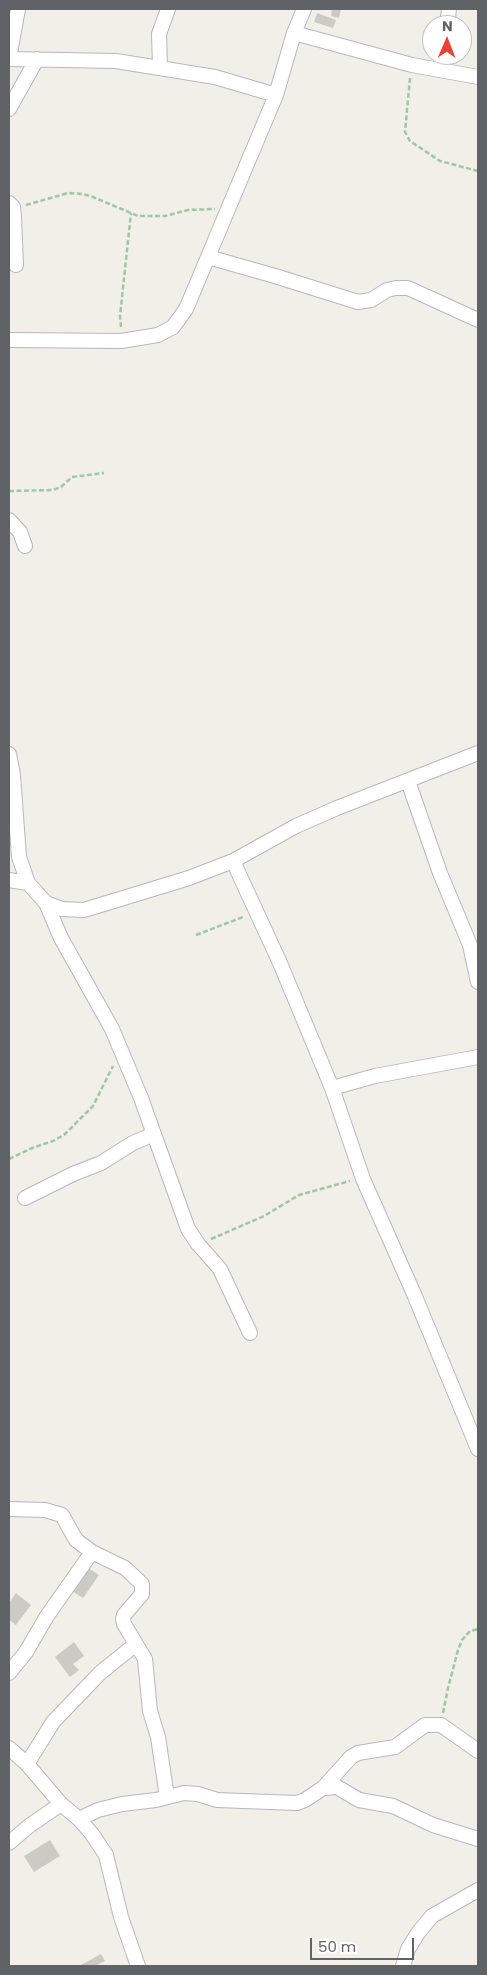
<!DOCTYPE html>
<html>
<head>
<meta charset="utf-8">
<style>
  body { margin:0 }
  #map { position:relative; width:487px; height:1975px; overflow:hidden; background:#f1efe8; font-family:Poppins,sans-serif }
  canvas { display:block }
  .frame { position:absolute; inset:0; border:10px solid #5f6368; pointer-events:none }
  .north { position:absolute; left:422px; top:15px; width:50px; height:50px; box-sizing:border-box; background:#fff; border:1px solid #bfc1c3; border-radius:50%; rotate:1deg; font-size:14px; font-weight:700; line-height:20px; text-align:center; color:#5f6368 }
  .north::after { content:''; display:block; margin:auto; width:18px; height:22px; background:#ea4335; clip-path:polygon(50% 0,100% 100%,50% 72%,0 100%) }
  .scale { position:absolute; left:310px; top:1938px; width:104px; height:22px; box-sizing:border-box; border:2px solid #5f6368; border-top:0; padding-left:6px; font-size:15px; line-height:18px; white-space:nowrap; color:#5f6368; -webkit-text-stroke:4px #fff; paint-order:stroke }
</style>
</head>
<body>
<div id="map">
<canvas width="487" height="1975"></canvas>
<div class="frame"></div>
<div class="north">N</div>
<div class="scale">50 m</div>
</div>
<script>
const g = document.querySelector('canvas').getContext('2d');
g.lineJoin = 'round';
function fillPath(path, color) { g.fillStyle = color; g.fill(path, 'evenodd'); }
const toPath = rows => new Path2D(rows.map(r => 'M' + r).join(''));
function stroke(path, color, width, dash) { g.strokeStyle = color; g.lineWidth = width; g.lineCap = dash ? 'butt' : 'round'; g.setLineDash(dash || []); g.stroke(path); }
fillPath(toPath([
  [332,9,341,9,339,18,331,16],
  [317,13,336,20,333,28,314,22],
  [85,1566,99,1575,83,1598,69,1589],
  [16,1593,31,1605,16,1625,9,1620,9,1603],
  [74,1642,84,1656,73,1664,79,1670,70,1677,55,1657],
  [50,1840,60,1856,34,1872,24,1856],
  [101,1954,105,1961,95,1966,79,1966]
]), '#cccac5');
const minor = toPath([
  [447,25,449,9],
  [294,33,412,65,478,77],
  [9,58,18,9],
  [9,59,116,61,215,77,276,95],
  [160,67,159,34,168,9],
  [442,70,444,55],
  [9,109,37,59],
  [9,203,13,207,14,217,16,265],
  [208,257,275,276,358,302,371,300,387,290,396,288,408,288,478,320],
  [9,340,121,341,158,335,173,327,186,309,197,283,276,95,294,33,304,9],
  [9,520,20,532,25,546],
  [9,754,13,775,19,857,28,883],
  [408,781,440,873,470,945,478,982],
  [233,861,280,963,332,1088,363,1179,414,1294,478,1449],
  [9,880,28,883,46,903,62,909,84,910,189,878,233,861,296,826,337,808,478,753],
  [46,903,61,938,112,1029,141,1098,188,1229,198,1244,220,1269,250,1333],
  [332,1088,375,1076,478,1057],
  [25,1198,73,1174,101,1163,133,1143,154,1134],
  [9,1509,45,1510,62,1515,76,1540,92,1552,125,1568,142,1584,142,1594,124,1615,123,1619,124,1624,145,1659,150,1711,158,1737,167,1797],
  [9,1673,26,1652,47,1616,92,1552],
  [9,1748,27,1764,61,1804,79,1819,92,1834,106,1855,121,1917,138,1966],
  [27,1764,53,1722,100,1673,136,1644],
  [323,1788,337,1787,359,1800,393,1806,433,1825,478,1839],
  [79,1819,98,1810,122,1804,156,1800,184,1793,198,1794,217,1800,297,1803,305,1800,323,1788,351,1757,358,1753,395,1747,425,1725,441,1725,478,1751],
  [9,1843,29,1826,61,1804],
  [403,1966,408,1949,418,1933,432,1916,478,1890]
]);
stroke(minor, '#b5b8bc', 16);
stroke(toPath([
  [410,78,405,132,410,141,440,161,478,171],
  [26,205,68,193,83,194,93,197,138,216,165,216,188,210,215,209],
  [121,327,120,316,131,213],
  [9,491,53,490,61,487,72,477,104,473],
  [196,935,243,917],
  [9,1159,32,1148,53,1141,64,1135,93,1106,113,1066],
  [211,1239,264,1216,299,1195,350,1181],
  [443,1713,448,1688,458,1650,462,1640,470,1631,478,1629]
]), '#9cc7a9', 2.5, [5, 2.5]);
stroke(minor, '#fff', 14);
</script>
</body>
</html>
